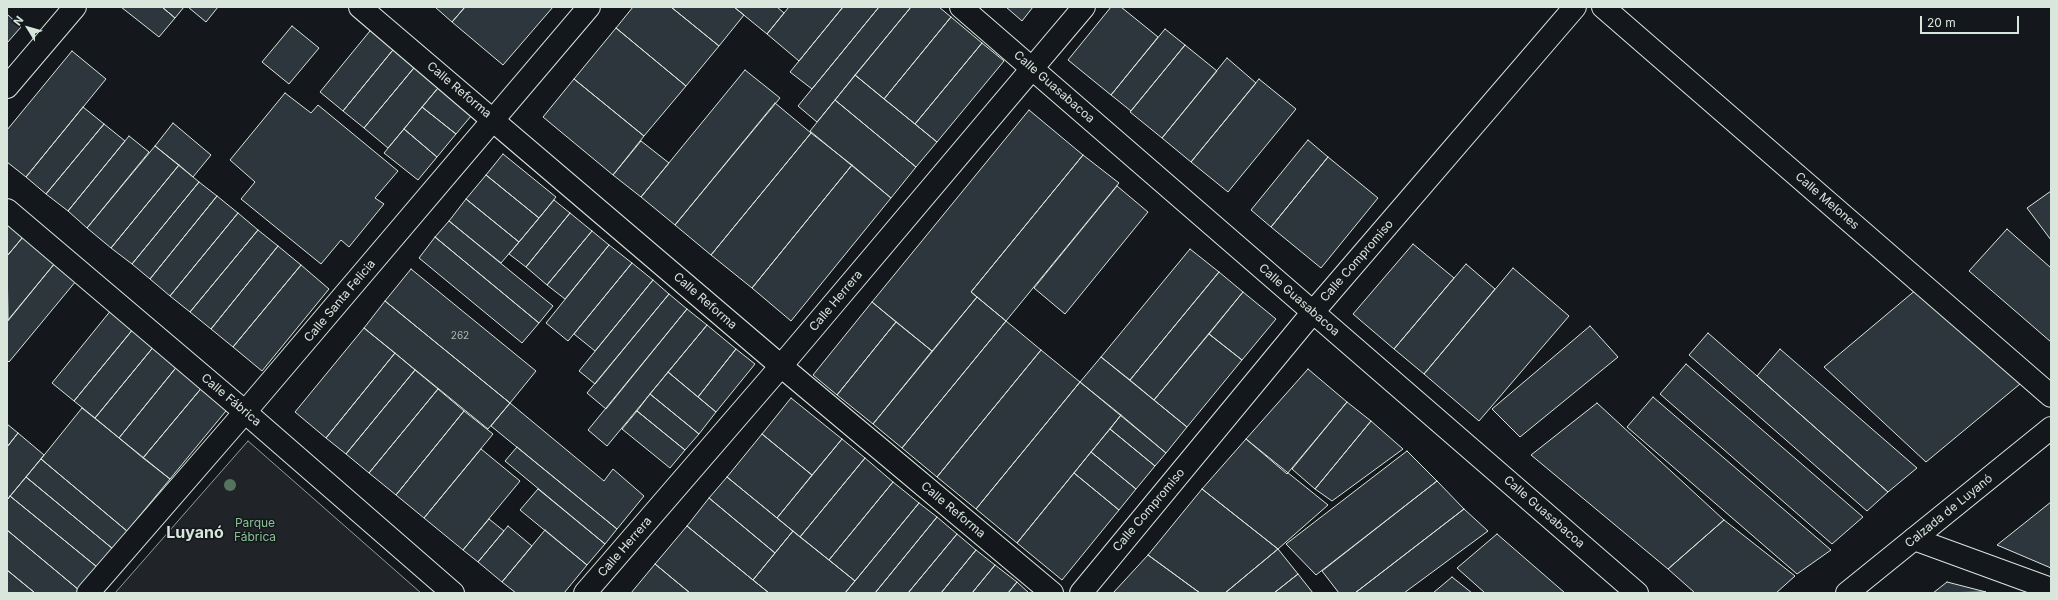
<!DOCTYPE html>
<html>
<head>
<meta charset="utf-8">
<style>
  body { margin:0 }
  #map { position:relative; width:2058px; height:600px; overflow:hidden; background:#14181c; font-family:Inter,sans-serif }
  canvas { display:block }
  .frame { position:absolute; inset:0; border:8px solid #d8e6dc; pointer-events:none }
  .north { position:absolute; left:8px; top:8px; width:40px; height:40px; -webkit-text-stroke:3px #14181c; paint-order:stroke; rotate:307deg; font-size:11px; font-weight:700; line-height:16px; text-align:center; color:#d8e6dc }
  .north::after { content:''; display:block; margin:auto; width:14px; height:18px; background:#d8e6dc; clip-path:polygon(50% 0,100% 100%,50% 72%,0 100%) }
  .scale { position:absolute; left:1920px; top:16px; width:99px; height:18px; box-sizing:border-box; border:2px solid #d8e6dc; border-top:0; padding-left:5px; font-size:12px; line-height:14px; white-space:nowrap; color:#d8e6dc; -webkit-text-stroke:3px #14181c; paint-order:stroke }
</style>
</head>
<body>
<div id="map">
<canvas width="2058" height="600"></canvas>
<div class="frame"></div>
<div class="north">N</div>
<div class="scale">20 m</div>
</div>
<script>
const g = document.querySelector('canvas').getContext('2d');
g.lineJoin = 'round';
function fillPath(path, color) { g.fillStyle = color; g.fill(path, 'evenodd'); }
const toPath = rows => new Path2D(rows.map(r => 'M' + r).join(''));
function stroke(path, color, width, dash) { g.strokeStyle = color; g.lineWidth = width; g.lineCap = dash ? 'butt' : 'round'; g.setLineDash(dash || []); g.stroke(path); }
function drawText(font, color, halo, rows, align = 'center') {
  g.font = font + ' Inter,sans-serif'; g.lineWidth = 3; g.setLineDash([]); g.textBaseline = 'middle'; g.strokeStyle = halo; g.fillStyle = color; for (const [text, x, y, turn = 0] of rows) {
    g.save(); g.translate(x, y); g.rotate((+turn || 0) * Math.PI / 180); g.textAlign = isNaN(turn) ? turn : align; if (halo) g.strokeText(text, 0, 0); g.fillText(text, 0, 0); g.restore();
  }
}
const green = toPath([
  [248,441,421,593,115,593,248,441]
]);
fillPath(green, '#202428');
stroke(green, '#939e99', 1);
const building = toPath([
  [121,7,162,7,175,18,159,37,121,7],
  [162,7,184,7,175,18,162,7],
  [188,7,218,7,206,22,188,7],
  [435,7,465,7,452,22,435,7],
  [465,7,553,7,503,65,452,22,465,7],
  [633,7,671,7,719,46,686,86,616,28,633,7],
  [671,7,734,7,744,15,719,46,671,7],
  [734,7,777,7,784,13,767,34,734,7],
  [789,7,843,7,799,61,767,34,789,7],
  [843,7,879,7,812,89,790,72,843,7],
  [879,7,911,7,817,122,798,106,879,7],
  [911,7,939,7,951,17,884,99,855,75,911,7],
  [1006,7,1033,7,1022,21,1006,7],
  [1111,7,1121,7,1158,37,1111,95,1068,60,1111,7],
  [7,14,21,27,7,43,7,14],
  [951,17,982,43,915,124,884,99,951,17],
  [292,26,319,48,289,84,262,62,292,26],
  [374,26,397,45,343,111,320,92,374,26],
  [616,28,686,86,644,136,574,79,616,28],
  [1165,29,1185,45,1131,111,1111,95,1165,29],
  [982,43,1004,61,937,142,915,124,982,43],
  [397,45,418,63,364,128,343,111,397,45],
  [1185,45,1217,71,1162,138,1130,112,1185,45],
  [72,51,106,79,26,177,7,162,7,130,72,51],
  [1227,58,1256,83,1191,162,1162,138,1227,58],
  [418,63,443,82,388,148,364,128,418,63],
  [745,70,780,98,675,225,641,197,745,70],
  [855,75,937,142,916,167,835,100,855,75],
  [574,79,644,136,613,175,543,117,574,79],
  [1259,79,1296,109,1228,192,1191,162,1259,79],
  [443,82,476,110,456,134,422,107,443,82],
  [285,93,311,113,318,105,398,171,375,198,384,204,349,247,341,240,321,264,241,199,255,182,230,160,285,93],
  [835,100,916,167,891,198,810,131,835,100],
  [775,103,811,133,711,255,675,225,775,103],
  [83,107,104,124,46,194,26,177,83,107],
  [422,107,456,134,437,157,404,129,422,107],
  [1029,110,1083,155,971,292,977,297,932,351,872,302,1029,110],
  [173,123,211,155,193,177,155,146,173,123],
  [104,124,125,141,68,211,46,194,104,124],
  [404,129,437,157,418,180,384,153,404,129],
  [811,133,852,165,752,288,711,255,811,133],
  [129,136,149,152,87,228,68,211,129,136],
  [1308,140,1328,157,1271,227,1251,210,1308,140],
  [641,141,669,163,641,197,613,175,641,141],
  [155,146,179,165,111,248,87,228,155,146],
  [503,154,556,197,539,218,486,175,503,154],
  [1083,155,1119,183,1006,321,971,292,1083,155],
  [1328,157,1378,198,1321,268,1271,227,1328,157],
  [179,165,199,182,132,264,111,248,179,165],
  [852,165,891,198,791,321,752,288,852,165],
  [486,175,539,218,519,242,466,199,486,175],
  [199,182,217,196,150,279,132,264,199,182],
  [1117,186,1148,212,1065,314,1034,288,1117,186],
  [2051,191,2051,240,2027,208,2051,191],
  [217,196,238,213,170,296,150,279,217,196],
  [466,199,519,242,501,263,449,221,466,199],
  [554,200,570,213,526,267,509,254,554,200],
  [238,213,258,230,190,312,170,296,238,213],
  [570,213,592,231,547,285,526,267,570,213],
  [449,221,553,306,539,323,435,237,449,221],
  [7,223,23,237,7,256,7,223],
  [2007,229,2051,268,2051,342,1969,271,2007,229],
  [258,230,278,246,211,329,190,312,258,230],
  [592,231,609,245,565,299,547,285,592,231],
  [23,237,55,263,8,320,7,256,23,237],
  [435,237,539,323,522,343,419,258,435,237],
  [1413,244,1454,278,1394,349,1353,314,1413,244],
  [609,245,632,263,568,341,546,323,609,245],
  [278,246,301,265,233,347,211,329,278,246],
  [1190,249,1219,272,1130,380,1101,357,1190,249],
  [55,263,76,281,9,362,7,360,7,322,55,263],
  [632,263,653,280,595,351,574,334,632,263],
  [1466,264,1495,289,1424,374,1394,349,1466,264],
  [301,265,329,289,262,371,233,347,301,265],
  [1513,268,1569,316,1479,421,1424,374,1513,268],
  [411,269,536,371,510,403,385,301,411,269],
  [1219,272,1243,292,1154,400,1130,380,1219,272],
  [653,280,669,294,595,384,579,371,653,280],
  [1917,289,2020,384,1926,462,1824,367,1917,289],
  [1243,292,1276,319,1242,360,1209,334,1243,292],
  [669,294,687,309,606,409,587,393,669,294],
  [977,297,1006,321,902,448,873,424,977,297],
  [385,301,510,403,488,429,364,328,385,301],
  [872,302,896,322,837,395,813,375,872,302],
  [112,309,134,328,74,401,52,383,112,309],
  [687,309,707,325,607,446,588,430,687,309],
  [1006,321,1041,350,937,477,902,448,1006,321],
  [896,322,932,351,873,424,837,395,896,322],
  [707,325,736,349,698,397,668,372,707,325],
  [1590,326,1618,357,1520,437,1492,409,1590,326],
  [134,328,155,345,95,418,74,401,134,328],
  [364,328,395,353,326,438,295,412,364,328],
  [1708,333,1757,376,1888,492,1867,511,1689,355,1708,333],
  [1209,334,1242,360,1187,427,1154,400,1209,334],
  [155,345,179,364,119,438,95,418,155,345],
  [736,349,755,364,716,412,698,397,736,349],
  [1780,349,1917,468,1888,492,1757,376,1780,349],
  [1041,350,1080,382,976,509,937,477,1041,350],
  [395,353,415,370,346,454,326,438,395,353],
  [1101,357,1187,427,1166,453,1080,382,1101,357],
  [179,364,204,385,143,458,119,438,179,364],
  [1686,364,1863,517,1832,544,1660,394,1686,364],
  [1308,369,1347,402,1287,474,1246,439,1308,369],
  [415,370,438,389,369,473,346,454,415,370],
  [668,372,716,412,699,434,650,394,668,372],
  [1080,382,1121,415,1017,543,976,509,1080,382],
  [204,385,230,406,170,479,143,458,204,385],
  [438,389,464,411,396,495,369,473,438,389],
  [650,394,699,434,685,450,637,411,650,394],
  [1653,397,1831,550,1797,574,1627,427,1653,397],
  [791,398,842,439,812,475,762,434,791,398],
  [1347,402,1371,421,1315,489,1292,469,1347,402],
  [510,403,604,481,613,469,644,496,617,529,491,426,510,403],
  [1597,403,1724,520,1668,569,1531,455,1597,403],
  [82,408,170,479,127,531,41,459,82,408],
  [464,411,493,434,424,518,396,495,464,411],
  [637,411,685,450,670,468,622,429,637,411],
  [1121,415,1166,453,1155,466,1110,429,1121,415],
  [1371,421,1403,449,1332,501,1315,489,1371,421],
  [7,424,18,433,7,447,7,424],
  [1110,429,1155,466,1136,489,1091,452,1110,429],
  [18,433,44,455,7,500,7,447,18,433],
  [762,434,812,475,777,518,727,477,762,434],
  [842,439,865,458,800,537,777,518,842,439],
  [1246,439,1328,505,1278,549,1202,489,1246,439],
  [517,447,617,529,605,544,505,461,517,447],
  [481,449,520,481,463,550,424,518,481,449],
  [1407,451,1437,481,1316,575,1286,544,1407,451],
  [1091,452,1136,489,1119,510,1074,473,1091,452],
  [865,458,893,482,829,560,800,537,865,458],
  [41,459,127,531,113,549,26,477,41,459],
  [1074,473,1119,510,1062,580,1017,543,1074,473],
  [26,477,113,549,97,567,10,496,26,477],
  [727,477,793,531,775,553,709,498,727,477],
  [1437,481,1464,509,1355,593,1339,593,1322,571,1437,481],
  [893,482,919,503,855,581,829,560,893,482],
  [538,489,605,544,587,565,520,510,538,489],
  [1202,489,1278,549,1225,593,1200,593,1148,555,1202,489],
  [10,496,97,567,79,590,7,530,7,500,10,496],
  [709,498,775,553,753,580,687,526,709,498],
  [2051,502,2051,568,1997,545,2051,502],
  [919,503,937,517,875,593,845,593,919,503],
  [1464,509,1488,531,1404,593,1355,593,1464,509],
  [937,517,957,534,908,593,875,593,937,517],
  [489,519,504,531,478,562,463,550,489,519],
  [1724,520,1795,576,1776,593,1695,593,1668,569,1724,520],
  [508,526,532,546,502,582,478,562,508,526],
  [687,526,753,580,769,593,690,593,655,564,687,526],
  [7,530,79,590,77,593,35,593,7,570,7,530],
  [545,530,587,565,564,593,516,593,502,582,545,530],
  [793,531,855,581,845,593,769,593,753,580,793,531],
  [957,534,976,550,941,593,908,593,957,534],
  [1497,534,1565,593,1485,593,1457,568,1497,534],
  [1278,549,1298,574,1274,593,1225,593,1278,549],
  [976,550,995,565,972,593,941,593,976,550],
  [1148,555,1200,593,1113,593,1148,555],
  [655,564,690,593,631,593,655,564],
  [995,565,1017,582,1008,593,972,593,995,565],
  [7,570,35,593,7,593,7,570],
  [1298,574,1313,593,1274,593,1298,574],
  [1452,577,1472,593,1433,593,1452,577],
  [1017,582,1029,593,1008,593,1017,582],
  [1947,582,1986,592,1933,593,1947,582]
]);
fillPath(building, '#2c363c');
stroke(building, '#d8e6dc', 1);
const street = toPath([
  [961,7,1637,593],
  [1603,7,2051,396],
  [7,87,75,7],
  [1914,539,2051,589],
  [88,593,245,412,589,7],
  [585,593,781,366,1084,7],
  [1081,593,1313,312,1575,7]
]);
const secondary = toPath([
  [360,7,781,366,1052,593],
  [7,210,245,412,453,593],
  [1847,593,2051,428]
]);
stroke(street, '#d8e6dc', 24);
stroke(secondary, '#d8e6dc', 24);
stroke(street, '#14181c', 22);
stroke(secondary, '#14181c', 22);
g.fillStyle = '#55745f';
for (const [x, y] of [
  [230,485]
]) { g.beginPath(); g.arc(x, y, 6, 0, 2 * Math.PI); g.fill(); }
drawText('10px', '#adbab4', null, [
  ["262",460,336]
]);
drawText('12px', '#d8e6dc', '#14181c', [
  ["Calle Guasabacoa",1054,87,41],
  ["Calle Reforma",459,90,40],
  ["Calle Melones",1827,201,41],
  ["Calle Compromiso",1357,261,-49],
  ["Calle Guasabacoa",1299,300,41],
  ["Calle Santa Felicia",340,301,-50],
  ["Calle Reforma",705,301,41],
  ["Calle Herrera",836,301,-50],
  ["Calle Fábrica",231,400,40],
  ["Calle Reforma",953,510,40],
  ["Calle Compromiso",1149,510,-50],
  ["Calzada de Luyanó",1949,511,-39],
  ["Calle Guasabacoa",1544,512,41],
  ["Calle Herrera",625,547,-49]
]);
drawText('12px', '#8ac095', '#14181c', [
  ["Parque",255,523],
  ["Fábrica",255,537]
]);
drawText('bold 16px', '#d8e6dc', '#14181c', [
  ["Luyanó",195,533]
]);
</script>
</body>
</html>
